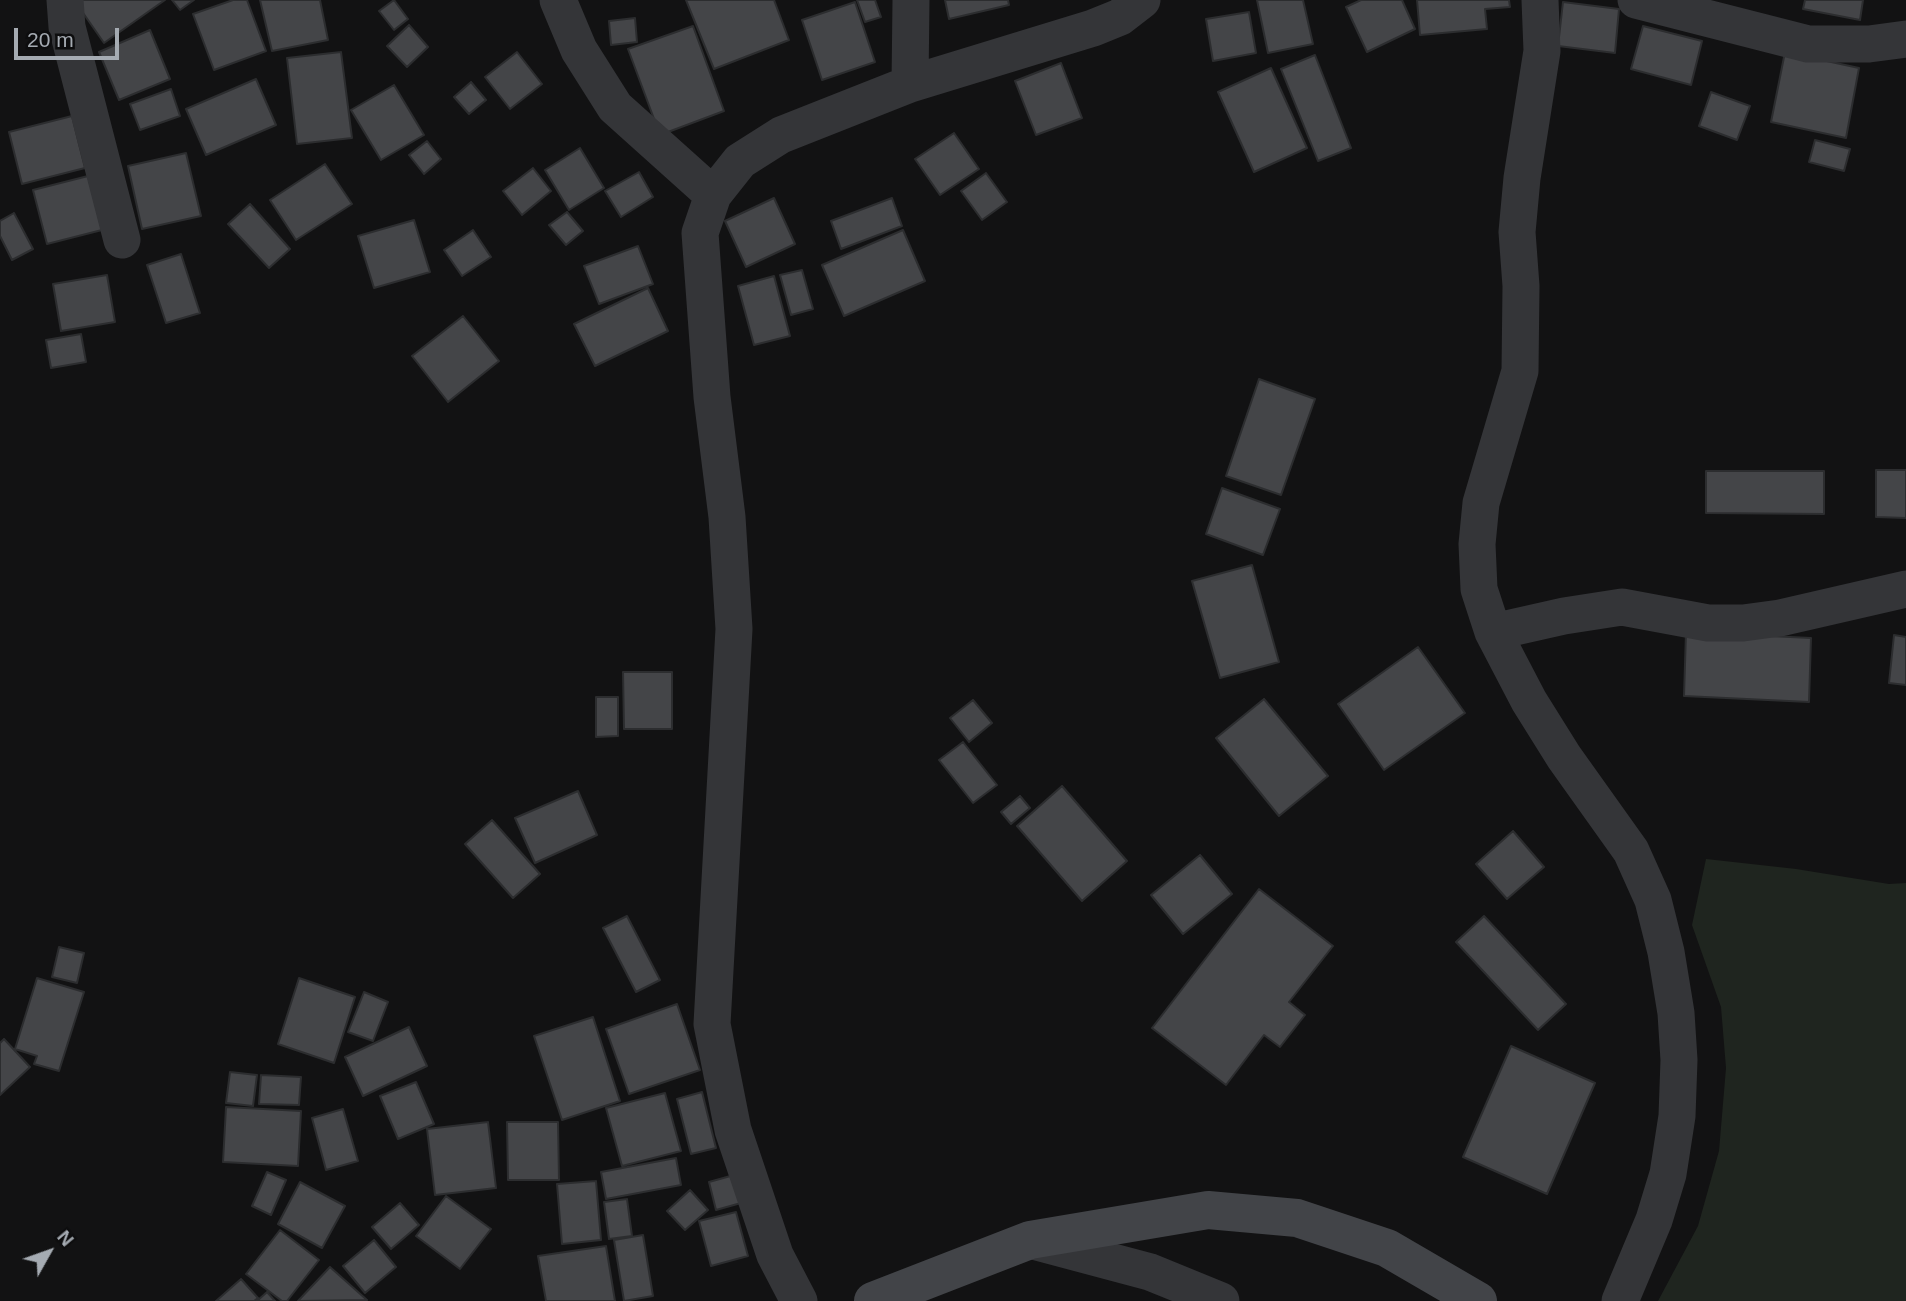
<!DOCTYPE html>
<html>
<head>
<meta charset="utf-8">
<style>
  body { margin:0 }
  #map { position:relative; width:1906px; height:1301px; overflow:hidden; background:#121213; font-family:Helvetica,sans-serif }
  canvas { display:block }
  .north { position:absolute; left:14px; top:1217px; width:70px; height:70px; -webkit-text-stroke:5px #0d0d0e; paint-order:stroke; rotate:50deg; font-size:19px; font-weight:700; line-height:28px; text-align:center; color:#a5abb2 }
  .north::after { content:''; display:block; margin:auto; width:24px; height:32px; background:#a5abb2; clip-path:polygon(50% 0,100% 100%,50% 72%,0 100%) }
  .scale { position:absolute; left:14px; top:28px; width:105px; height:32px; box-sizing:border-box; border:4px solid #a5abb2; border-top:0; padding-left:9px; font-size:21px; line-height:24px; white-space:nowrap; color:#a5abb2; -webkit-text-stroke:5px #0d0d0e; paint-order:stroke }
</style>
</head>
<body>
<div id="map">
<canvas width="1906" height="1301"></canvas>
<div class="north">N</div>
<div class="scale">20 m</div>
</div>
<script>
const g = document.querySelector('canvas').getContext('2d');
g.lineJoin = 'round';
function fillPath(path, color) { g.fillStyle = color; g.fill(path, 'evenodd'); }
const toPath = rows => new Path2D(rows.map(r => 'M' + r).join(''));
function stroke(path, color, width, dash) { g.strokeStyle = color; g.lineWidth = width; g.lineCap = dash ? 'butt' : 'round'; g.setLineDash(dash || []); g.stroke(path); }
fillPath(toPath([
  [1706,859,1796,869,1889,884,1906,883,1906,1301,1658,1301,1698,1226,1719,1151,1726,1068,1721,1007,1692,925]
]), '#1f251f');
const building = toPath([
  [74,0,165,0,104,43,74,0],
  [172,0,194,0,180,10,172,0],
  [233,0,247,0,266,51,214,70,193,14,233,0],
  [260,0,320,0,328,40,272,51,260,0],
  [394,0,408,19,394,30,379,11,394,0],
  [686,0,774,0,789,40,714,69,686,0],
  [857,0,875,0,881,17,865,22,857,0],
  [945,0,1008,0,1009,5,949,19,945,0],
  [1257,0,1303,0,1313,44,1268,53,1257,0],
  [1361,0,1402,0,1415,29,1367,52,1346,7,1361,0],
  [1417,0,1509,0,1510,7,1485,9,1487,29,1420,35,1417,0],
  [1805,0,1863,0,1860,20,1803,9,1805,0],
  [855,2,875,62,822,80,802,20,855,2],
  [1563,2,1619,9,1615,53,1558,46,1563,2],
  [1249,12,1256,53,1213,61,1206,19,1249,12],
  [635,18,637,42,611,45,609,21,635,18],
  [409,25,428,47,407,67,387,46,409,25],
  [693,26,724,111,660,135,628,49,693,26],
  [1643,26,1702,41,1691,85,1631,69,1643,26],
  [150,30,170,79,119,100,99,52,150,30],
  [341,52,352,138,297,144,287,58,341,52],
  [517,52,542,84,510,109,485,77,517,52],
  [1785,52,1859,68,1846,138,1771,122,1785,52],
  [1315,55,1351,148,1318,161,1281,69,1315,55],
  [1061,63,1082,118,1036,135,1015,81,1061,63],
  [1271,68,1307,148,1254,172,1218,92,1271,68],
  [256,79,276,125,206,155,186,109,256,79],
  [471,82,486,100,469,114,454,97,471,82],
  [394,85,424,135,381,160,351,110,394,85],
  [171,89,180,116,140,130,130,104,171,89],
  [1711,92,1750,106,1737,140,1699,126,1711,92],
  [72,116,85,168,22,184,9,132,72,116],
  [954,133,979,169,940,195,915,159,954,133],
  [1815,140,1850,149,1844,171,1809,162,1815,140],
  [427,141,441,159,424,174,409,155,427,141],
  [580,148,604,188,569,210,545,170,580,148],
  [186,153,201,216,142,229,128,166,186,153],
  [325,164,352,204,296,240,270,200,325,164],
  [533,168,551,191,522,215,503,191,533,168],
  [639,172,653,197,621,217,605,191,639,172],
  [986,173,1007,202,982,220,961,191,986,173],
  [88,176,102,230,47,244,33,190,88,176],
  [774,198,795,244,746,267,725,221,774,198],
  [892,198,902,226,841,249,831,221,892,198],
  [250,204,290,249,269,268,228,224,250,204],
  [567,212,583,231,566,245,549,225,567,212],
  [14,213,33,249,12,260,0,236,0,221,14,213],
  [414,220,430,272,374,288,358,236,414,220],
  [473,230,491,257,462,276,444,250,473,230],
  [903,230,925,281,844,316,822,265,903,230],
  [638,246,653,284,599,304,584,266,638,246],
  [181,254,200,313,166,323,147,265,181,254],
  [802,270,813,309,791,315,780,275,802,270],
  [107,275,115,322,61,331,53,284,107,275],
  [774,276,790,336,754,345,738,286,774,276],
  [648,288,668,331,595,366,574,324,648,288],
  [463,316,499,361,448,402,412,356,463,316],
  [81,334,86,362,51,368,46,340,81,334],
  [1259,379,1315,399,1281,495,1226,476,1259,379],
  [1876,470,1906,470,1906,518,1876,517,1876,470],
  [1706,471,1824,471,1824,514,1706,513,1706,471],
  [1222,488,1280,509,1263,555,1206,534,1222,488],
  [1252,565,1279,662,1220,678,1192,581,1252,565],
  [1686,632,1811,638,1809,702,1684,696,1686,632],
  [1894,635,1906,637,1906,685,1889,683,1894,635],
  [1418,647,1465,713,1384,770,1338,704,1418,647],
  [623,672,672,672,672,729,624,729,623,672],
  [596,697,618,697,618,736,596,737,596,697],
  [1264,699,1328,776,1279,816,1216,738,1264,699],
  [973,700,992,723,969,742,950,718,973,700],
  [963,742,997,785,973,803,939,760,963,742],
  [1062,786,1127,861,1082,901,1017,826,1062,786],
  [578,791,597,835,535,863,515,818,578,791],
  [1020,796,1030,808,1011,824,1001,812,1020,796],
  [492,820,540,874,513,898,465,844,492,820],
  [1513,831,1544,867,1507,899,1476,864,1513,831],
  [1200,855,1232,894,1183,934,1151,895,1200,855],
  [1259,889,1333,946,1289,1002,1305,1015,1280,1047,1264,1035,1226,1085,1152,1028,1259,889],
  [627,916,660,980,636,992,603,928,627,916],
  [1484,916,1566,1004,1538,1030,1456,942,1484,916],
  [59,947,84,953,77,983,52,977,59,947],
  [37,978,84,992,59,1071,34,1064,37,1056,15,1049,37,978],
  [299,978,355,997,334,1063,278,1044,299,978],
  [364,992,388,1002,373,1041,348,1032,364,992],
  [677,1004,700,1070,629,1094,606,1029,677,1004],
  [593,1017,620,1101,562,1120,534,1036,593,1017],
  [409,1027,427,1066,363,1096,345,1057,409,1027],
  [4,1039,30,1067,0,1095,0,1043,4,1039],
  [1511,1046,1595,1083,1547,1194,1463,1157,1511,1046],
  [230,1072,257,1075,253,1106,226,1103,230,1072],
  [261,1075,301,1077,299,1105,259,1104,261,1075],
  [416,1082,434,1124,398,1139,380,1096,416,1082],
  [702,1092,716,1148,691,1154,677,1099,702,1092],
  [665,1093,681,1151,622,1166,606,1108,665,1093],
  [226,1107,301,1111,298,1166,223,1162,226,1107],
  [343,1109,358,1161,326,1170,312,1118,343,1109],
  [488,1122,496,1188,435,1195,427,1129,488,1122],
  [507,1122,558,1122,559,1180,508,1180,507,1122],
  [676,1158,681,1185,606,1199,601,1172,676,1158],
  [267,1172,286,1180,271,1215,252,1206,267,1172],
  [734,1175,741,1203,716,1210,709,1182,734,1175],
  [596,1181,601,1240,562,1244,557,1184,596,1181],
  [300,1182,345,1206,322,1248,278,1224,300,1182],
  [690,1190,708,1210,685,1230,667,1211,690,1190],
  [446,1196,491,1229,460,1269,416,1236,446,1196],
  [627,1199,632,1236,609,1239,604,1202,627,1199],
  [400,1203,419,1225,391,1249,372,1227,400,1203],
  [736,1212,748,1256,711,1266,699,1221,736,1212],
  [280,1230,319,1260,287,1301,282,1301,246,1274,280,1230],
  [643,1235,653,1296,624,1301,614,1240,643,1235],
  [374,1240,396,1267,365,1293,343,1266,374,1240],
  [606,1246,615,1301,546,1301,538,1256,606,1246],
  [330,1267,367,1300,298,1301,330,1267],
  [241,1279,258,1298,254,1301,216,1301,241,1279],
  [267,1292,275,1301,257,1301,267,1292]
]);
fillPath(building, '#444548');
stroke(building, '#2c2d2f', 2);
stroke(toPath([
  [65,0,67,27,122,240],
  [558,0,579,50,615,107,713,195],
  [1540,0,1542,51,1522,178,1517,232,1521,286,1520,371,1481,503,1477,544,1479,589,1493,632,1529,701,1564,757,1631,851,1653,900,1666,952,1676,1013,1679,1060,1677,1116,1668,1174,1654,1220,1620,1301],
  [1636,0,1808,44,1869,44,1906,39],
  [910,84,911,0],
  [1493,632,1564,616,1622,607,1708,623,1743,623,1780,618,1906,589],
  [1030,1240,1150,1272,1221,1301],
  [799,1301,775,1255,733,1130,712,1024,734,629,727,517,712,397,700,233,713,195,740,161,781,135,910,84,1093,28,1120,17,1142,0]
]), '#343538', 37);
stroke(toPath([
  [873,1301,1030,1240,1208,1210,1297,1218,1387,1248,1478,1301]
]), '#424448', 38);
</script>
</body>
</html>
